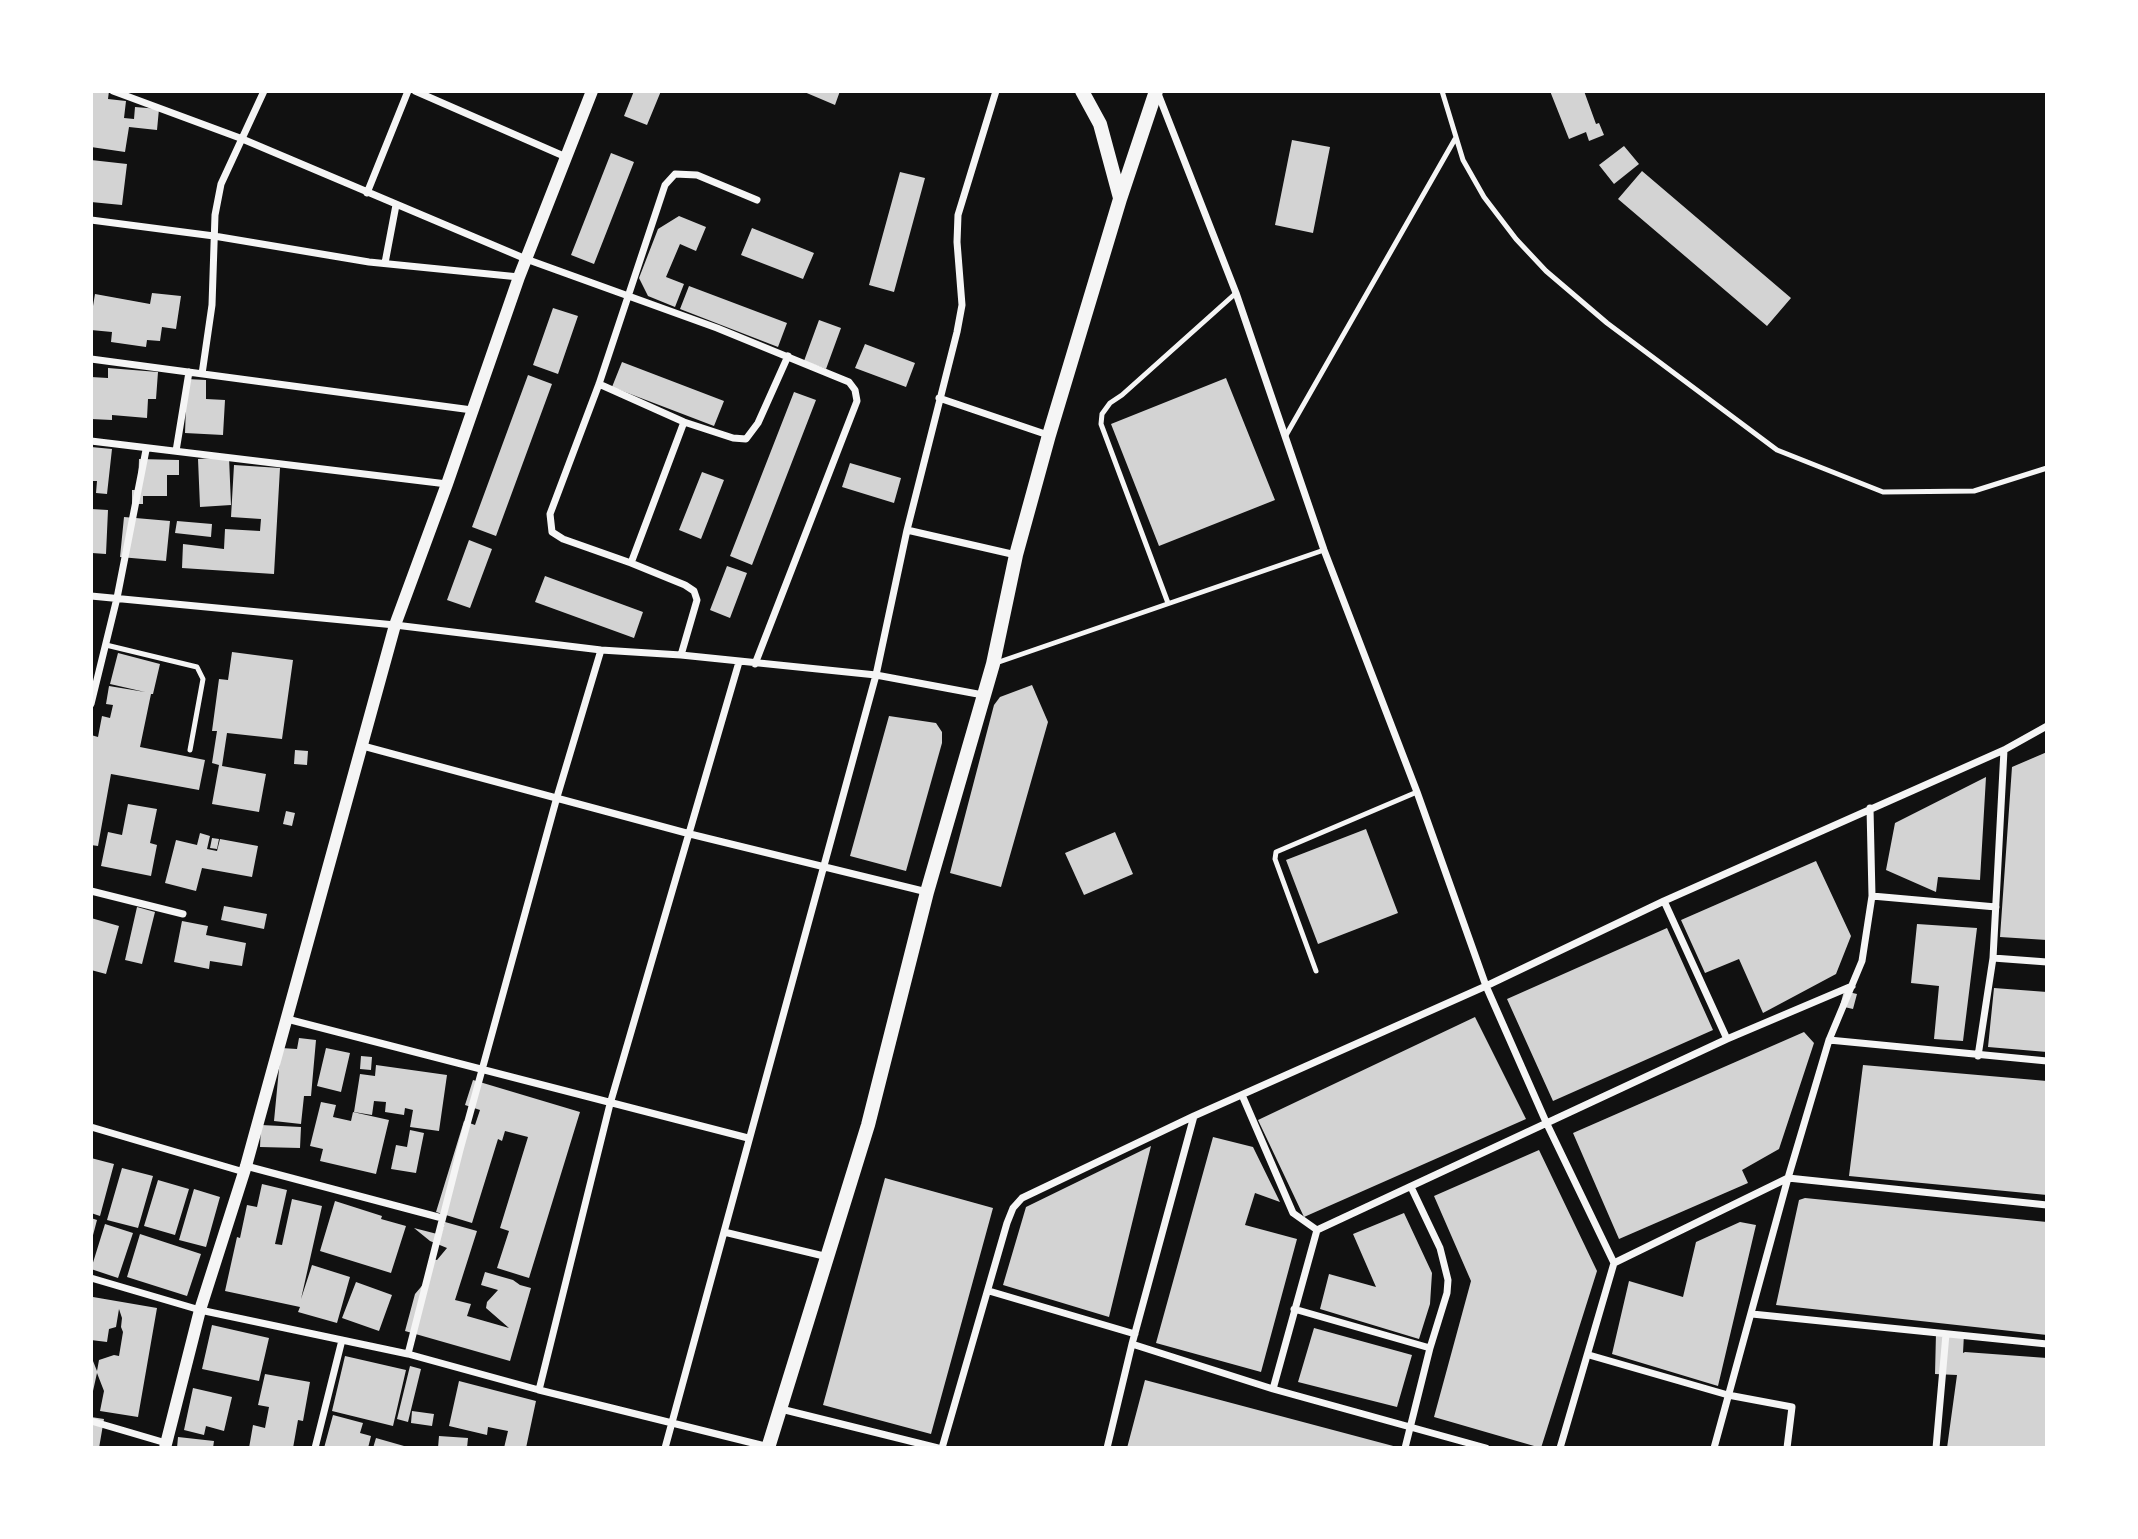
<!DOCTYPE html>
<html>
<head>
<meta charset="utf-8">
<style>
  body { margin:0 }
  #map { position:relative; width:2138px; height:1539px; overflow:hidden; background:#111; font-family:"Alegreya Sans",sans-serif }
  canvas { display:block }
  .frame { position:absolute; inset:0; border:93px solid #fff; pointer-events:none }
</style>
</head>
<body>
<div id="map">
<canvas width="2138" height="1539"></canvas>
<div class="frame"></div>
</div>
<script>
const g = document.querySelector('canvas').getContext('2d');
g.lineJoin = 'round';
function fillPath(path, color) { g.fillStyle = color; g.fill(path, 'evenodd'); }
const toPath = rows => new Path2D(rows.map(r => 'M' + r).join(''));
function stroke(path, color, width, dash) { g.strokeStyle = color; g.lineWidth = width; g.lineCap = dash ? 'butt' : 'round'; g.setLineDash(dash || []); g.stroke(path); }
fillPath(toPath([
  [91,91,109,91,108,99,126,101,124,118,134,119,135,107,159,109,157,130,129,127,125,152,91,147],
  [634,91,661,91,647,125,624,116],
  [802,91,840,91,835,105],
  [1550,91,1584,91,1596,124,1599,123,1604,135,1589,141,1586,132,1569,139],
  [1292,140,1330,147,1313,233,1275,225],
  [1624,146,1639,164,1614,184,1599,165],
  [611,153,634,162,594,264,571,255],
  [91,160,127,164,122,205,91,202],
  [1642,171,1791,298,1767,326,1618,199],
  [900,172,925,178,894,292,869,285],
  [679,216,706,227,696,251,680,244,666,277,684,284,675,307,648,296,639,278,658,229],
  [752,228,814,253,803,279,741,255],
  [689,286,787,323,778,347,680,309],
  [152,293,181,296,176,329,162,327,160,341,147,340,146,347,111,342,112,332,91,330,91,305,93,306,95,294,150,304],
  [553,308,578,316,558,374,533,365],
  [819,320,841,328,826,369,804,361],
  [865,344,915,363,906,387,855,368],
  [622,362,724,401,714,426,612,387],
  [108,368,158,372,156,399,148,399,147,418,112,415,112,420,91,419,91,377,108,378],
  [528,375,552,384,496,536,472,527],
  [1226,378,1275,500,1159,546,1111,424],
  [187,379,206,380,206,399,225,400,223,435,185,433],
  [794,392,816,400,752,565,730,556],
  [91,447,112,449,107,494,96,493,97,481,91,481],
  [229,457,231,505,200,507,198,459],
  [139,459,179,460,179,475,167,475,167,496,143,496,143,504,132,504,132,490,138,490],
  [850,463,901,478,894,503,842,487],
  [234,465,280,468,274,574,182,568,183,544,224,549,225,529,260,531,261,519,231,517],
  [702,472,724,480,701,539,679,530],
  [91,509,108,510,106,554,92,553,91,551],
  [124,517,170,521,166,561,120,557],
  [177,521,212,524,211,537,175,533],
  [469,540,492,549,470,608,447,600],
  [727,566,747,573,730,618,710,610],
  [545,576,643,612,634,638,535,602],
  [232,652,293,660,282,739,227,733,222,766,266,774,259,812,212,804,219,765,212,763,217,731,212,731,219,679,228,680],
  [118,653,160,664,153,694,151,694,140,747,205,760,199,790,111,774,98,846,91,845,91,735,98,737,102,716,110,718,113,705,106,704,109,686,145,692,110,684],
  [1032,685,1048,722,1001,887,950,873,994,705,1000,697],
  [889,716,936,723,942,732,942,743,906,871,850,856],
  [295,750,308,751,307,765,294,764],
  [2047,752,2047,940,2000,937,2012,767],
  [1986,777,1980,880,1938,877,1936,892,1886,870,1895,823],
  [128,804,157,809,150,843,157,845,151,876,101,866,108,832,122,835],
  [286,811,295,813,292,826,283,824],
  [1366,829,1398,913,1318,944,1286,860],
  [1115,832,1133,874,1084,895,1065,853],
  [200,833,210,836,207,849,217,851,220,839,258,846,252,877,202,868,196,891,165,883,176,840,197,845],
  [212,838,219,839,217,849,210,848],
  [1816,861,1851,936,1836,974,1763,1013,1739,959,1705,973,1681,920],
  [224,906,267,914,264,929,221,920],
  [137,907,155,912,142,964,125,960],
  [91,918,119,926,106,974,91,970],
  [182,921,208,926,206,935,246,943,242,966,210,961,209,969,174,962],
  [1917,924,1977,928,1963,1041,1934,1039,1939,986,1911,983],
  [1667,928,1713,1030,1553,1101,1507,999],
  [1994,988,2047,992,2047,1052,1988,1047],
  [1844,991,1857,994,1853,1009,1840,1006],
  [1475,1017,1526,1119,1304,1217,1258,1120],
  [1804,1032,1814,1043,1779,1149,1742,1170,1748,1183,1619,1239,1573,1133],
  [299,1038,316,1040,311,1096,304,1096,301,1124,274,1121,281,1048,297,1049],
  [326,1048,350,1053,341,1092,317,1086],
  [361,1056,372,1057,371,1070,360,1069],
  [376,1065,447,1075,439,1131,410,1127,413,1110,405,1108,404,1115,385,1112,386,1102,374,1101,372,1115,354,1112,360,1074,375,1076],
  [1863,1065,2047,1081,2047,1195,1849,1176],
  [473,1080,580,1112,529,1278,497,1268,509,1231,500,1228,528,1137,505,1131,502,1141,498,1139,472,1223,436,1212,464,1121,475,1125,480,1110,465,1105],
  [321,1102,336,1105,333,1117,351,1121,353,1112,389,1120,376,1174,320,1161,323,1149,310,1146],
  [261,1125,301,1127,300,1148,260,1147],
  [410,1130,424,1133,416,1173,391,1169,396,1145,407,1147],
  [1213,1137,1253,1147,1280,1202,1255,1193,1245,1225,1297,1239,1261,1372,1156,1343],
  [1151,1146,1109,1317,1003,1285,1026,1207],
  [1539,1150,1597,1271,1541,1448,1434,1417,1471,1281,1434,1196],
  [91,1158,114,1164,100,1216,91,1213],
  [122,1168,153,1176,138,1228,107,1220],
  [885,1178,993,1208,931,1434,823,1405],
  [158,1180,189,1189,175,1235,144,1226],
  [262,1184,287,1190,275,1244,282,1245,292,1199,322,1206,301,1299,312,1265,350,1277,337,1323,298,1312,300,1307,225,1291,237,1237,240,1238,247,1205,257,1207],
  [194,1189,220,1197,206,1247,179,1240],
  [1805,1198,2047,1222,2047,1335,1776,1305,1799,1200],
  [335,1201,382,1216,381,1219,406,1226,391,1273,320,1251],
  [1404,1213,1432,1273,1430,1304,1419,1339,1320,1309,1329,1274,1376,1287,1353,1234],
  [91,1218,97,1220,92,1239,91,1239],
  [445,1222,477,1231,455,1300,471,1304,467,1316,509,1328,486,1308,487,1302,498,1290,481,1285,485,1272,513,1280,520,1285,531,1288,510,1361,405,1331,415,1294,426,1281,432,1259,437,1260,447,1248,430,1241,414,1228,441,1235],
  [1740,1222,1756,1225,1718,1386,1612,1354,1629,1281,1683,1297,1696,1242],
  [105,1224,133,1233,118,1278,91,1269],
  [140,1234,201,1254,187,1296,127,1277],
  [356,1282,392,1295,379,1331,342,1318],
  [93,1297,157,1308,138,1417,100,1411,104,1391,97,1373,91,1400,91,1362,93,1361,97,1371,99,1360,114,1355,119,1356,123,1332,121,1327,122,1318,119,1309,116,1327,109,1329,107,1342,91,1340],
  [212,1325,269,1338,259,1381,202,1369],
  [1314,1328,1412,1355,1397,1407,1298,1382],
  [1936,1333,1964,1334,1963,1353,1965,1352,2047,1358,2047,1448,1947,1448,1957,1375,1935,1374],
  [345,1356,406,1370,393,1426,332,1411],
  [410,1366,421,1369,408,1422,397,1419],
  [265,1374,310,1382,303,1421,298,1420,293,1448,249,1448,253,1425,265,1428,269,1407,258,1405],
  [1145,1380,1397,1447,1397,1448,1127,1448],
  [459,1381,536,1401,526,1448,504,1448,508,1431,488,1427,487,1435,449,1426],
  [193,1388,232,1397,224,1431,206,1426,204,1435,184,1430],
  [412,1411,434,1414,432,1426,411,1423],
  [333,1415,363,1423,360,1433,371,1436,368,1448,324,1448],
  [91,1417,104,1419,99,1448,91,1448],
  [439,1436,468,1438,467,1448,438,1448],
  [178,1437,214,1441,213,1448,177,1448],
  [376,1438,404,1446,403,1448,373,1448]
]), '#d3d3d3');
stroke(toPath([
  [1442,91,1463,160,1484,197,1516,239,1546,271,1607,323,1777,450,1883,492,1974,491,2047,468],
  [1285,437,1455,139],
  [1168,603,1101,424,1102,414,1110,403,1122,395,1236,293],
  [106,645,197,667,203,679,190,750],
  [996,663,1324,550],
  [1316,971,1275,859,1276,852,1417,792]
]), '#f5f5f5', 5);
stroke(toPath([
  [113,91,240,138,526,259,717,328,849,382,855,390,857,401,755,664],
  [415,91,566,157],
  [1157,91,1236,293,1324,550,1417,792,1486,986,1546,1122,1614,1263,1560,1448],
  [367,193,408,91],
  [91,220,214,236,369,262,519,277],
  [385,263,396,205],
  [91,359,472,410],
  [202,374,212,305,215,215,221,184,264,91],
  [599,384,684,422,733,438,746,439,758,423,788,356],
  [939,398,1048,435],
  [91,441,447,484],
  [176,451,189,372],
  [907,530,1016,555],
  [631,563,684,422],
  [91,596,395,625,601,650,681,655,876,675,983,695],
  [681,655,697,600,694,591,685,585,631,563,563,539,552,532,550,514,599,384,665,185,675,174,697,175,757,200],
  [91,704,117,598,146,450],
  [363,746,690,834,927,892],
  [2004,750,1993,958,2047,962],
  [91,891,183,914],
  [1872,896,1996,907],
  [1664,901,1727,1039],
  [287,1019,748,1138],
  [1829,1040,2047,1061],
  [1978,1056,1993,958],
  [1242,1095,1293,1213,1317,1230],
  [91,1127,244,1172],
  [246,1166,442,1218],
  [724,1232,828,1257],
  [1614,1263,1788,1178,2047,1205],
  [91,1278,200,1310,408,1354,539,1390,769,1447],
  [989,1291,1135,1334],
  [1294,1309,1430,1348],
  [1752,1314,2047,1344],
  [1132,1344,1273,1389,1486,1448],
  [408,1354,460,1150,557,797,601,650],
  [1589,1355,1728,1395,1792,1407,1787,1448],
  [1273,1389,1317,1230,1727,1039,1852,986],
  [539,1390,610,1104,739,662],
  [781,1409,938,1448],
  [91,1421,166,1443],
  [315,1448,342,1340],
  [665,1448,876,675,907,530,957,332,962,305,957,242,958,215,996,91],
  [942,1448,1007,1223,1013,1208,1022,1198,1194,1116,1486,986,1664,901,2004,750,2047,726],
  [1107,1448,1132,1344,1194,1116],
  [1405,1448,1430,1348,1447,1293,1448,1280,1440,1248,1411,1187],
  [1714,1448,1788,1178,1829,1040,1862,961,1872,896,1870,808],
  [1936,1448,1946,1334]
]), '#f5f5f5', 7);
stroke(toPath([
  [165,1448,200,1310,246,1166,395,625,447,484,519,277,592,91]
]), '#f5f5f5', 12);
stroke(toPath([
  [1082,91,1100,124,1120,198],
  [768,1448,868,1125,927,892,993,664,1016,555,1049,435,1120,199,1156,91]
]), '#f5f5f5', 14);
</script>
</body>
</html>
